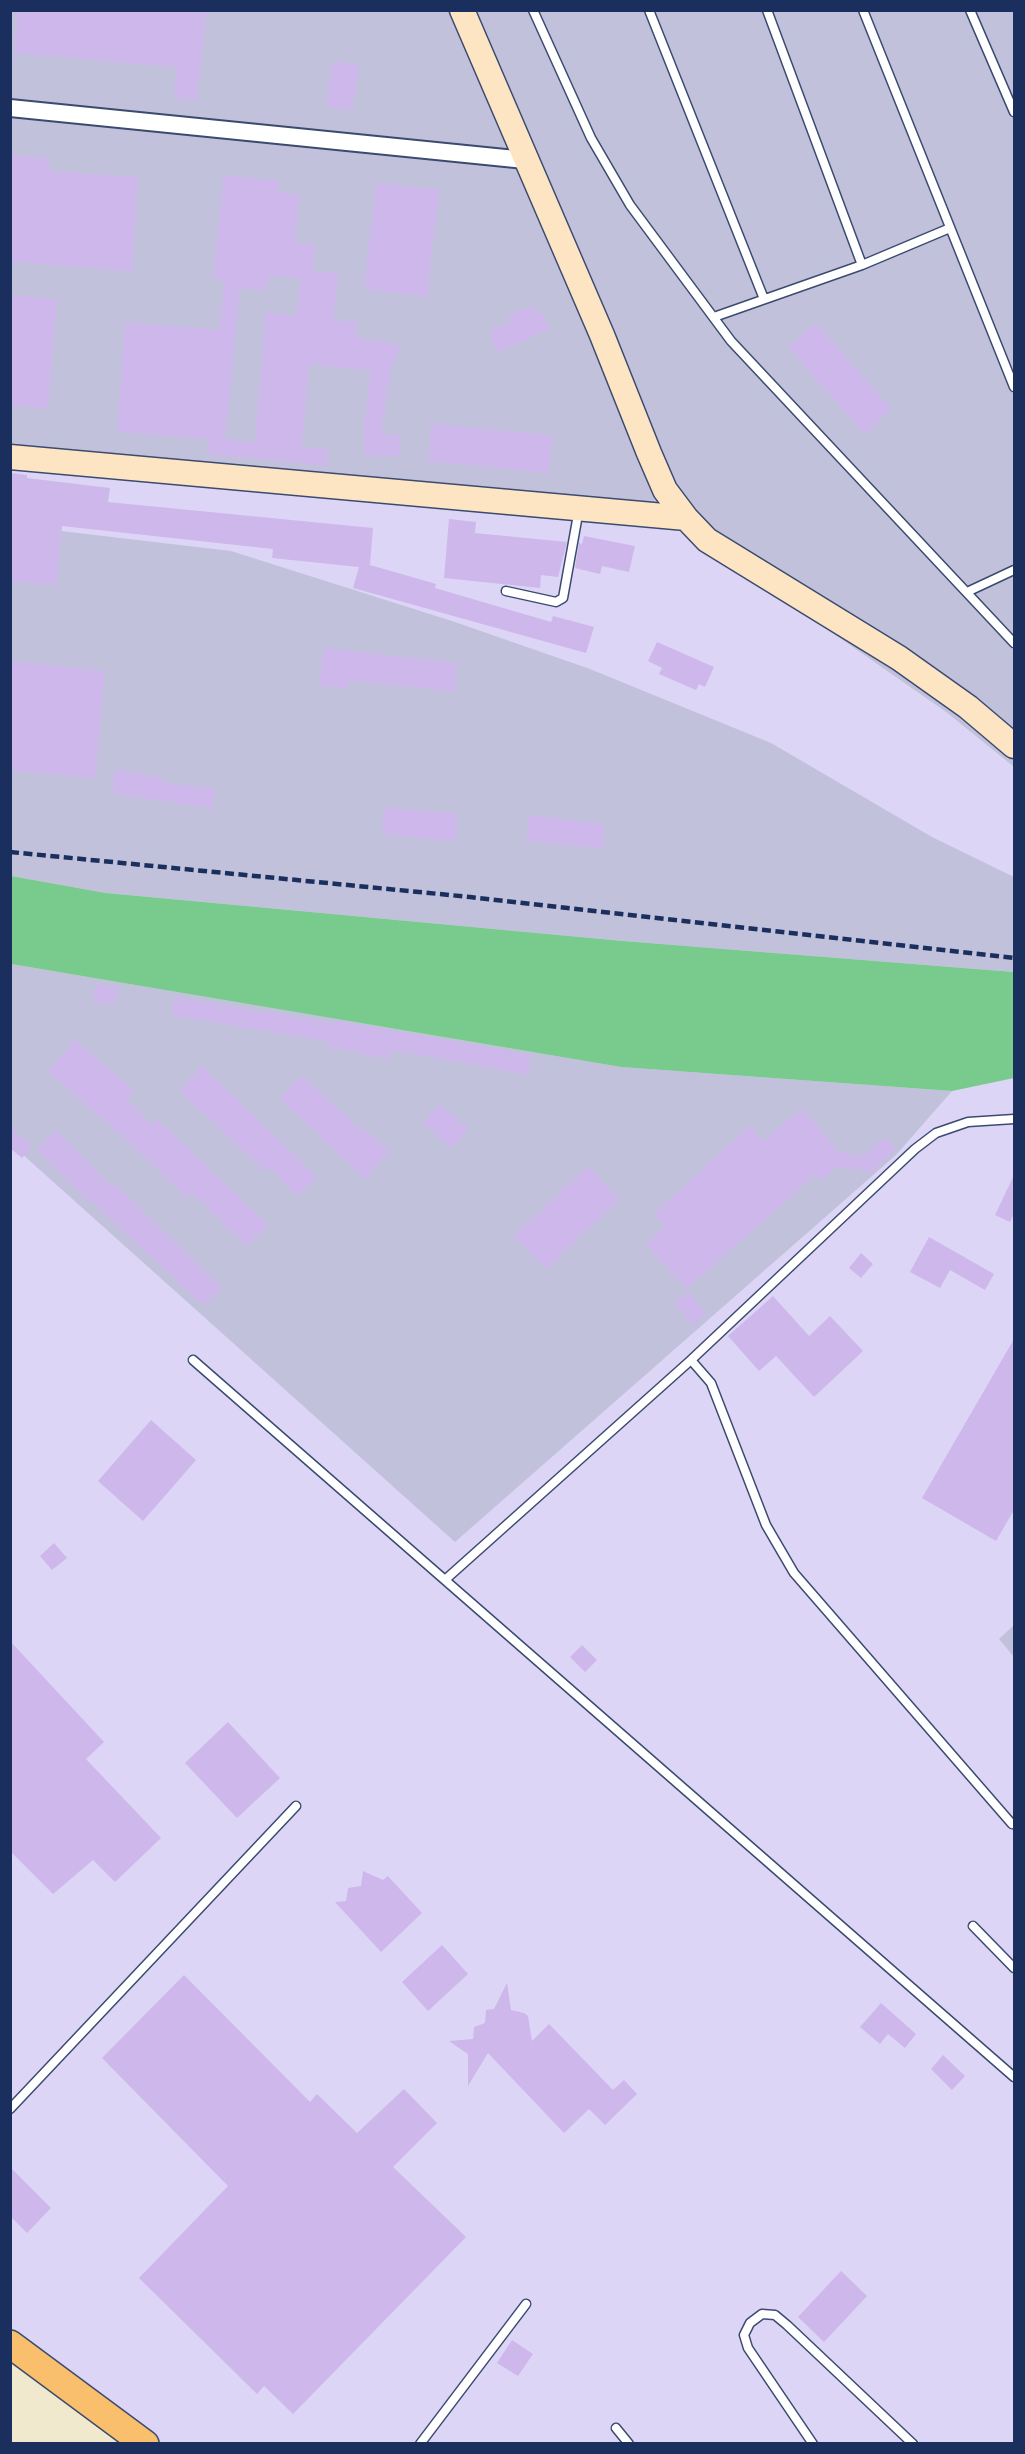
<!DOCTYPE html>
<html>
<head>
<meta charset="utf-8">
<style>
  body { margin:0 }
  #map { position:relative; width:1025px; height:2454px; overflow:hidden; background:#f0e9cd; font-family:"Architects Daughter",sans-serif }
  canvas { display:block }
  .frame { position:absolute; inset:0; border:12px solid #1b2f5e; pointer-events:none }
</style>
</head>
<body>
<div id="map">
<canvas width="1025" height="2454"></canvas>
<div class="frame"></div>
</div>
<script>
const g = document.querySelector('canvas').getContext('2d');
g.lineJoin = 'round';
function fillPath(path, color) { g.fillStyle = color; g.fill(path, 'evenodd'); }
const toPath = rows => new Path2D(rows.map(r => 'M' + r).join(''));
function stroke(path, color, width, dash) { g.strokeStyle = color; g.lineWidth = width; g.lineCap = dash ? 'butt' : 'round'; g.setLineDash(dash || []); g.stroke(path); }
fillPath(toPath([
  [11,465,683,529,946,712,1014,767,1014,2443,137,2443,11,2352]
]), '#ddd5f6');
fillPath(toPath([
  [11,11,1014,11,1014,767,946,712,683,529,11,465],
  [10,525,231,551,455,622,590,669,771,743,932,837,1014,877,1014,972,623,941,106,893,11,876],
  [11,964,621,1067,952,1091,896,1155,455,1542,11,1144],
  [1014,1625,1014,1657,999,1639]
]), '#c2c1dc');
fillPath(toPath([
  [11,876,106,893,623,941,1014,972,1014,1078,952,1091,621,1067,11,964]
]), '#78cb8d');
fillPath(toPath([
  [18,10,207,10,196,100,174,98,177,67,14,53],
  [333,61,359,65,352,110,326,106],
  [10,155,50,158,49,171,138,177,132,271,10,262],
  [224,175,279,181,278,192,300,195,294,242,315,244,313,270,339,274,333,320,357,322,356,337,399,345,396,361,392,361,381,434,400,435,399,456,365,455,364,427,371,371,309,364,302,447,328,450,327,466,207,454,208,439,117,432,125,322,219,330,225,280,213,278],
  [268,275,301,278,296,315,266,311,255,442,225,439,240,288,267,291],
  [376,183,439,190,427,297,364,289],
  [10,295,57,299,48,409,10,405],
  [533,306,536,315,543,312,549,330,497,352,489,331,511,322,509,315],
  [816,323,891,408,865,435,788,347],
  [431,424,552,435,549,473,428,461],
  [10,473,27,475,27,478,110,488,108,502,373,528,370,565,436,584,435,588,551,622,553,616,594,627,586,653,353,588,359,567,272,558,273,549,62,526,57,585,10,581],
  [449,519,476,522,475,533,567,542,558,577,541,575,540,588,444,578],
  [584,536,635,546,629,572,602,566,600,574,575,568,579,543,582,544],
  [657,642,714,667,705,687,699,684,696,690,659,674,662,668,648,661],
  [324,648,457,663,454,692,349,680,348,689,319,686],
  [10,661,105,671,95,779,10,770],
  [114,770,162,777,162,782,215,789,213,809,112,793],
  [385,807,458,814,455,841,382,834],
  [529,815,605,824,602,849,526,840],
  [96,984,118,988,115,1005,93,1001],
  [174,997,333,1023,333,1020,531,1055,528,1075,405,1052,390,1051,389,1059,328,1047,329,1042,171,1015],
  [75,1040,134,1091,126,1100,154,1125,158,1120,268,1225,247,1246,192,1192,186,1197,134,1147,48,1071],
  [202,1066,317,1177,297,1196,271,1168,266,1172,180,1091],
  [301,1075,362,1131,364,1128,390,1152,365,1179,280,1098],
  [440,1104,468,1129,452,1148,423,1123],
  [802,1109,840,1152,863,1156,885,1137,896,1150,877,1166,876,1172,838,1167,821,1181,816,1174,686,1289,646,1244,665,1227,654,1214,749,1126,763,1141],
  [10,1127,32,1146,22,1158,10,1148],
  [56,1130,112,1187,115,1184,222,1288,204,1306,91,1201,89,1203,37,1150],
  [588,1166,619,1199,546,1269,514,1236],
  [1014,1175,1014,1214,1010,1222,995,1215],
  [929,1237,994,1274,985,1290,950,1270,940,1288,910,1272],
  [861,1253,873,1264,861,1278,849,1268],
  [688,1292,706,1313,693,1325,674,1304],
  [773,1296,809,1336,830,1316,863,1351,814,1397,776,1356,759,1371,728,1336],
  [1014,1339,1014,1510,996,1541,922,1498],
  [151,1420,196,1460,143,1521,98,1481],
  [54,1543,67,1558,52,1570,40,1556],
  [10,1641,104,1742,86,1759,161,1838,115,1882,93,1860,53,1894,10,1851],
  [582,1645,597,1660,585,1672,570,1657],
  [228,1722,280,1778,237,1818,185,1763],
  [363,1871,383,1880,388,1876,422,1913,381,1952,335,1902,346,1901,348,1888,361,1886],
  [442,1945,468,1974,428,2011,402,1982],
  [184,1975,310,2102,317,2094,357,2133,404,2089,437,2123,393,2167,466,2237,293,2414,264,2386,257,2394,139,2278,228,2186,102,2058],
  [507,1983,511,2010,524,2013,528,2016,532,2041,549,2024,613,2090,624,2080,637,2094,605,2125,589,2109,564,2133,488,2053,468,2086,468,2054,449,2041,473,2039,474,2027,485,2023,486,2010,494,2009],
  [881,2003,916,2034,905,2048,888,2034,880,2044,860,2027],
  [943,2055,965,2076,952,2090,931,2069],
  [10,2167,51,2208,27,2233,10,2216],
  [841,2271,867,2296,824,2342,798,2317],
  [512,2340,533,2354,518,2376,497,2363]
]), '#cdb7eb');
const service = toPath([
  [533,10,591,138,630,205,731,341,1014,643],
  [649,10,764,299],
  [767,10,862,265],
  [863,10,1014,387],
  [970,10,1014,112],
  [714,317,862,265,950,228],
  [506,591,556,602,563,598,579,509],
  [967,592,1014,570],
  [193,1360,1014,2077],
  [691,1360,711,1383,766,1525,794,1573,1012,1824],
  [446,1579,691,1360,915,1149,936,1133,968,1122,1014,1119],
  [973,1926,1014,1968],
  [10,2109,296,1806],
  [616,2428,629,2444],
  [420,2444,526,2304],
  [813,2444,748,2348,744,2335,750,2323,762,2314,775,2315,787,2325,913,2444]
]);
const minor = toPath([
  [10,108,525,160]
]);
const secondary = toPath([
  [462,10,602,335,649,453,665,490,686,518,707,540,899,658,968,707,1014,746],
  [10,457,686,518]
]);
const primary = toPath([
  [10,2344,145,2444]
]);
stroke(service, '#3b4b6f', 11);
stroke(minor, '#3b4b6f', 20);
stroke(secondary, '#3b4b6f', 27);
stroke(primary, '#3b4b6f', 30);
stroke(service, '#fff', 8);
stroke(minor, '#fff', 16);
stroke(secondary, '#fde5c4', 24);
stroke(primary, '#f9bf6c', 27);
stroke(toPath([
  [10,852,470,897,1014,958]
]), '#1b2f5e', 4.5, [9, 4.5]);
</script>
</body>
</html>
